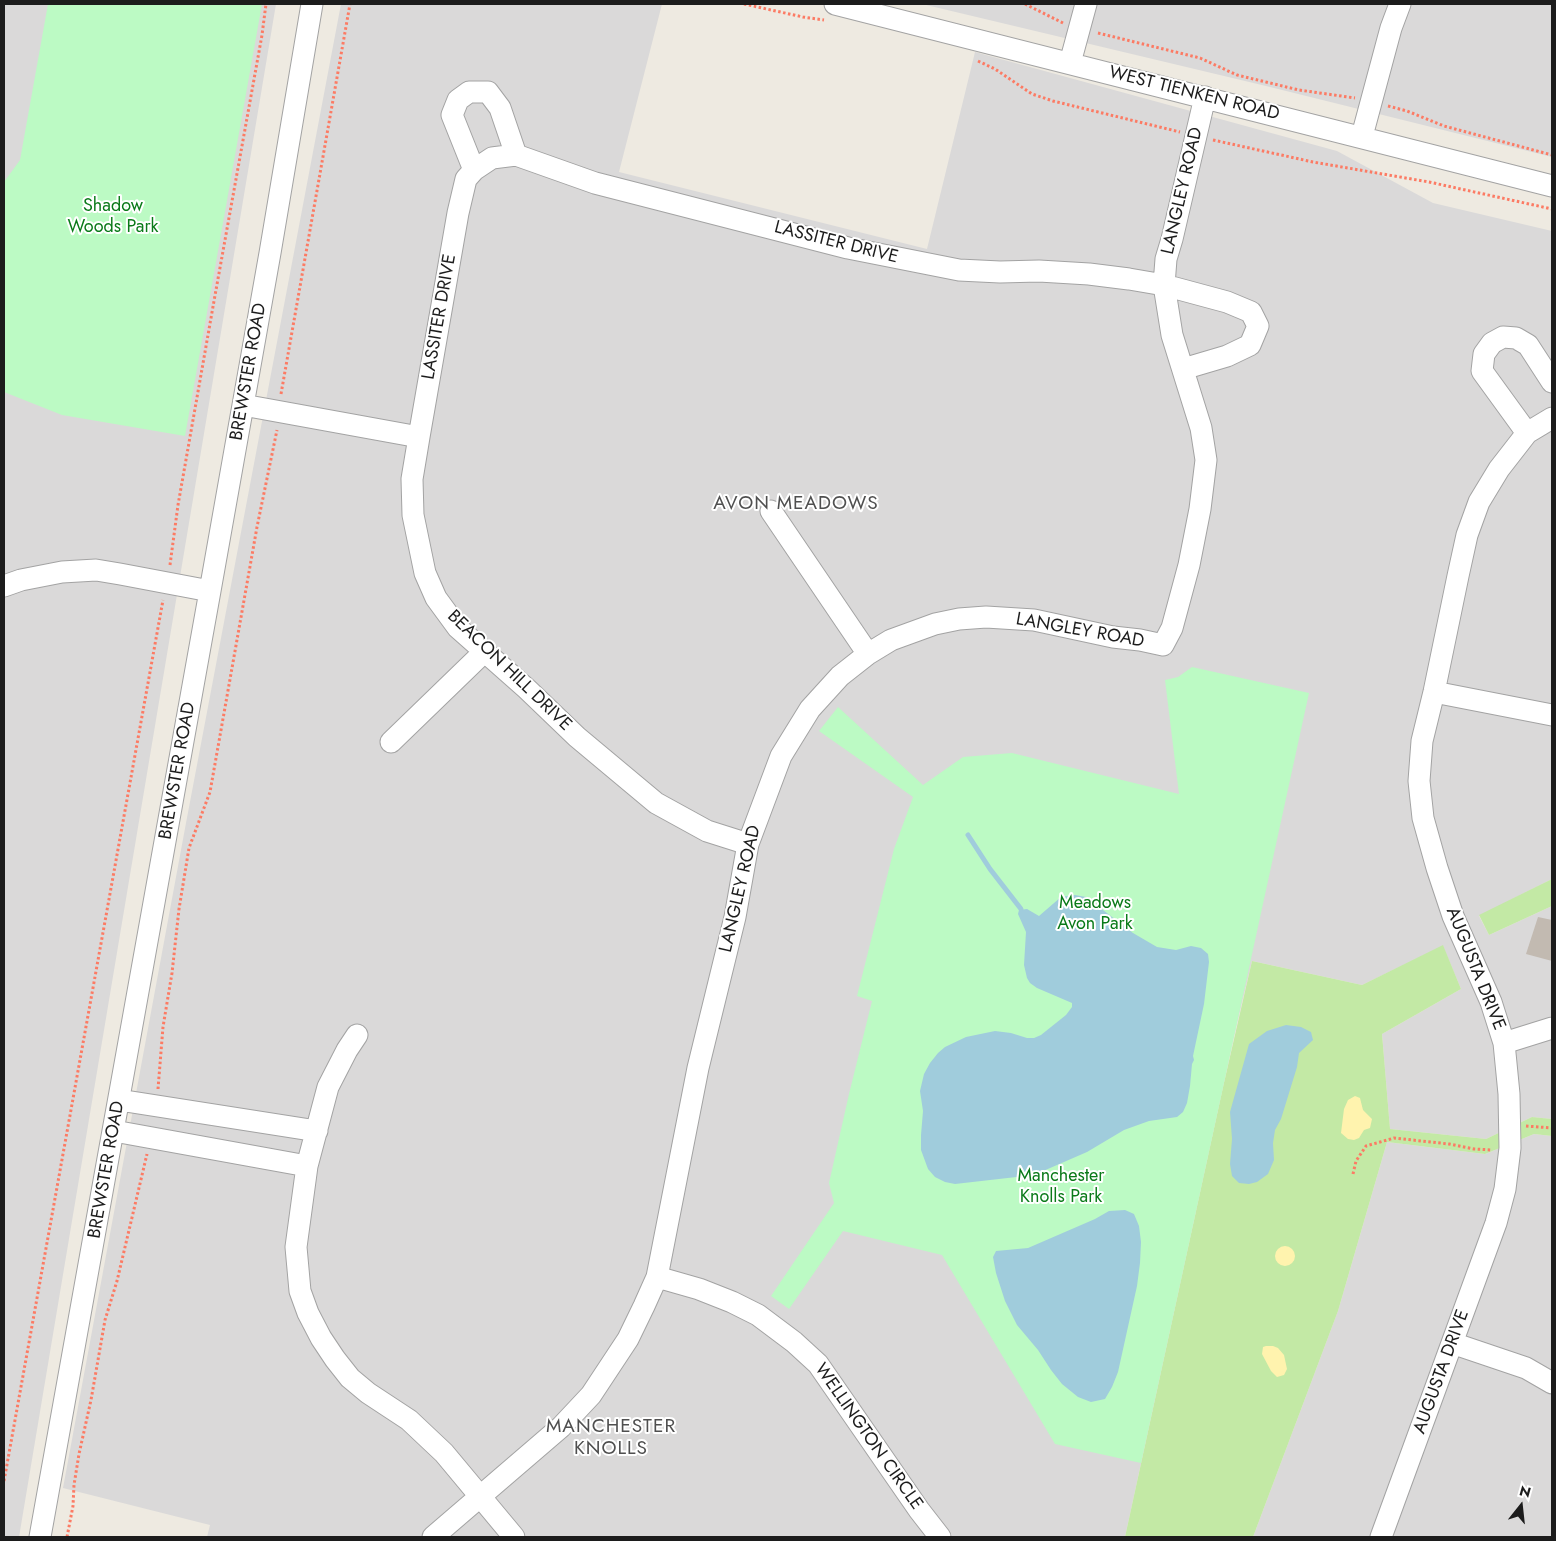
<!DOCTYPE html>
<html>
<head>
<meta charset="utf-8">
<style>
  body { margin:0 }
  #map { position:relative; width:1556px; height:1541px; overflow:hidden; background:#eeeae1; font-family:Jost,sans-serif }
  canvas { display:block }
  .frame { position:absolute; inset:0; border:5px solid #1c1c1c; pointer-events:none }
  .north { position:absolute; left:1496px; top:1481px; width:50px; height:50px; -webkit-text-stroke:4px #fff; paint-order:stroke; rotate:16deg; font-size:14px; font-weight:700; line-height:20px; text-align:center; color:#1c1c1c }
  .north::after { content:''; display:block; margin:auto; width:18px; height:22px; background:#1c1c1c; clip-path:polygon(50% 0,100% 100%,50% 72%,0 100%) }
</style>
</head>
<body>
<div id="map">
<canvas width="1556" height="1541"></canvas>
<div class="frame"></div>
<div class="north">N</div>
</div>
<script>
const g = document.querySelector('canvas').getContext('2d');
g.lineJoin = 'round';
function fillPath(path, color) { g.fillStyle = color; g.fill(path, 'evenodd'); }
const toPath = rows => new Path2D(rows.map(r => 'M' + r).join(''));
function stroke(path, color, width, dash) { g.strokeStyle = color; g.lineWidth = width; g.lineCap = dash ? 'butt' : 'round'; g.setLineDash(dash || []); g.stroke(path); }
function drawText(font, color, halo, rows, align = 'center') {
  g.font = font + ' Jost,sans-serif'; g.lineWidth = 4; g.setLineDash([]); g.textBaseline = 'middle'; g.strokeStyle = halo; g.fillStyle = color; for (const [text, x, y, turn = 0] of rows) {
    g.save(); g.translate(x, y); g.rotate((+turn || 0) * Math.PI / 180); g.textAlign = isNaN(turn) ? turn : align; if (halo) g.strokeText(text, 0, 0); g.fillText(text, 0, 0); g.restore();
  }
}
fillPath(toPath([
  [4,4,276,4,19,1537,4,1537],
  [341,4,662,4,619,172,927,249,975,52,1337,151,1433,203,1552,231,1552,879,1479,916,1489,935,1552,906,1552,1119,1532,1117,1486,1139,1390,1129,1382,1034,1461,989,1443,946,1362,985,1252,961,1234,1036,1125,1537,207,1537,210,1525,63,1488,186,823],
  [922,4,1552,4,1552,157,1266,86],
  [1534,1134,1552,1136,1552,1537,1253,1537,1338,1311,1387,1142,1485,1154]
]), '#dad9d9');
fillPath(toPath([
  [1552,879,1552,906,1489,935,1479,915],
  [1443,945,1461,989,1382,1034,1390,1129,1486,1139,1532,1117,1552,1119,1552,1136,1534,1134,1485,1154,1387,1142,1338,1311,1253,1537,1125,1537,1223,1087,1252,961,1362,985]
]), '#c3e9a5');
fillPath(toPath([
  [1355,1096,1360,1098,1363,1110,1372,1119,1370,1128,1364,1130,1359,1138,1354,1140,1348,1139,1341,1133,1344,1109,1348,1100],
  '1275 1256a10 10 0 1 1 20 0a10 10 0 1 1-20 0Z',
  [1266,1346,1273,1346,1278,1348,1284,1355,1287,1369,1284,1375,1277,1377,1271,1371,1262,1354,1263,1347]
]), '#fff3ae');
fillPath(toPath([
  [48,4,262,4,185,436,62,415,4,392,4,182,20,160],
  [1192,667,1309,693,1141,1463,1055,1444,942,1255,843,1231,789,1309,771,1296,834,1203,829,1183,849,1094,872,1001,857,996,894,849,913,797,819,731,838,707,923,785,963,757,1012,753,1179,794,1165,680,1178,677]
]), '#bcfac4');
fillPath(toPath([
  [1075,895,1086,897,1133,933,1157,947,1176,950,1191,946,1201,948,1208,954,1209,962,1204,1004,1193,1056,1194,1060,1192,1064,1190,1086,1187,1103,1183,1112,1177,1117,1149,1121,1124,1130,1087,1152,1034,1175,955,1184,945,1182,935,1177,928,1169,921,1150,921,1135,923,1111,920,1091,924,1074,930,1063,938,1053,945,1047,966,1037,995,1031,1011,1033,1027,1038,1034,1038,1041,1035,1066,1015,1072,1007,1072,1003,1037,988,1030,983,1027,978,1024,965,1026,932,1018,914,1019,910,1027,909,1039,916,1061,897],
  [1286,1025,1301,1027,1311,1032,1313,1040,1299,1053,1297,1067,1281,1119,1275,1130,1273,1143,1274,1160,1268,1174,1257,1182,1249,1184,1239,1183,1232,1176,1230,1164,1232,1139,1230,1112,1249,1044,1267,1031],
  [1125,1210,1134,1214,1139,1226,1141,1242,1140,1263,1137,1286,1118,1372,1112,1387,1105,1399,1091,1402,1078,1397,1062,1384,1051,1370,1038,1350,1017,1325,1005,1301,996,1273,993,1257,996,1251,1028,1248,1095,1219,1109,1211]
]), '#a0ccdc');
stroke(toPath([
  [968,835,990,869,1021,909]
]), '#a0ccdc', 5);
fillPath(toPath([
  [1538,917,1552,920,1552,961,1526,954]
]), '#c2bab1');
const minor = toPath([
  [835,4,1552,186],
  [1070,63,1086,4],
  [1362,136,1391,28,1400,4],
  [474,170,452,115,458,100,469,92,488,92,500,108,516,155],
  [243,405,419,437,412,479,413,515,425,573,436,598,458,628,527,689,577,737,656,803,707,831,748,844],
  [1527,433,1482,371,1484,354,1492,343,1503,337,1516,338,1528,345,1552,382],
  [419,437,458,213,466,179,474,170,492,158,516,155,595,183,848,248,959,270,1000,272,1039,271,1089,274,1129,279,1164,285,1227,302,1251,312,1258,326,1250,345,1227,356,1183,369],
  [771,511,868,654],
  [4,586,21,580,62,572,96,570,120,574,210,591],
  [1434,692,1552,715],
  [391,742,485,651],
  [357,1035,347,1050,328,1087,307,1166,296,1247,300,1291,308,1313,321,1338,335,1359,350,1378,368,1393,409,1420,444,1453,514,1537],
  [1504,1043,1552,1028],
  [119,1100,317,1131],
  [114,1131,307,1166],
  [657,1277,699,1289,732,1302,758,1315,794,1342,818,1364,919,1510,940,1537],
  [1452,1343,1526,1368,1552,1383],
  [40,1537,210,591,270,253,312,4],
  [433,1537,561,1427,591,1395,628,1339,644,1306,657,1277,698,1068,735,917,748,844,781,756,810,709,840,676,868,654,891,640,935,624,959,619,986,617,1034,620,1113,637,1140,640,1163,645,1172,628,1189,565,1200,509,1206,460,1201,428,1172,335,1164,285,1166,259,1172,239,1205,97],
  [1381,1537,1496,1223,1505,1189,1510,1148,1509,1094,1504,1043,1491,1002,1453,916,1437,868,1423,818,1419,781,1422,741,1434,692,1458,576,1467,535,1479,502,1499,469,1527,433,1552,418]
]);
stroke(minor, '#a3a3a3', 23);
stroke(toPath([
  [744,4,803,17,824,20],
  [1025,4,1063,23],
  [1098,33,1200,58,1237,75,1299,90,1355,98],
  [978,61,995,69,1032,94,1053,101,1180,132],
  [1388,106,1407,111,1444,126,1552,155],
  [1213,140,1313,162,1429,182,1552,209],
  [281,394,350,4],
  [170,565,178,505,214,301,262,35,266,4],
  [158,1089,163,1027,172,973,179,909,189,848,210,792,257,527,277,430],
  [1526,1126,1552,1128],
  [1353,1174,1356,1161,1366,1146,1394,1138,1449,1144,1474,1149,1492,1150],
  [4,1481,163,600],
  [67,1537,73,1506,74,1485,79,1454,91,1400,105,1320,117,1281,147,1154]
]), '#fc7b64', 3, [2.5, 2.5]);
stroke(minor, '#fff', 21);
drawText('18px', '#1c1c1c', '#fff', [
  ["WEST TIENKEN ROAD",1194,94,14],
  ["LANGLEY ROAD",1183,191,-77],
  ["LASSITER DRIVE",836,243,14],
  ["LASSITER DRIVE",440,317,-80],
  ["BREWSTER ROAD",249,372,-80],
  ["LANGLEY ROAD",1080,631,10],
  ["BEACON HILL DRIVE",509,671,44],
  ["BREWSTER ROAD",178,771,-80],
  ["LANGLEY ROAD",741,889,-77],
  ["AUGUSTA DRIVE",1475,969,68],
  ["BREWSTER ROAD",107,1170,-80],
  ["AUGUSTA DRIVE",1442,1372,-70],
  ["WELLINGTON CIRCLE",868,1437,55]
]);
drawText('18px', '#0a7a19', '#fff', [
  ["Shadow",113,207],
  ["Woods Park",113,228],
  ["Meadows",1095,904],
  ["Avon Park",1095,925],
  ["Manchester",1061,1177],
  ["Knolls Park",1061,1198]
]);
g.letterSpacing = '1px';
drawText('19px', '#4f4f4f', '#fff', [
  ["AVON MEADOWS",796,504],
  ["MANCHESTER",611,1427],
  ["KNOLLS",611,1449]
]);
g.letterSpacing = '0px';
</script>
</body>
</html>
